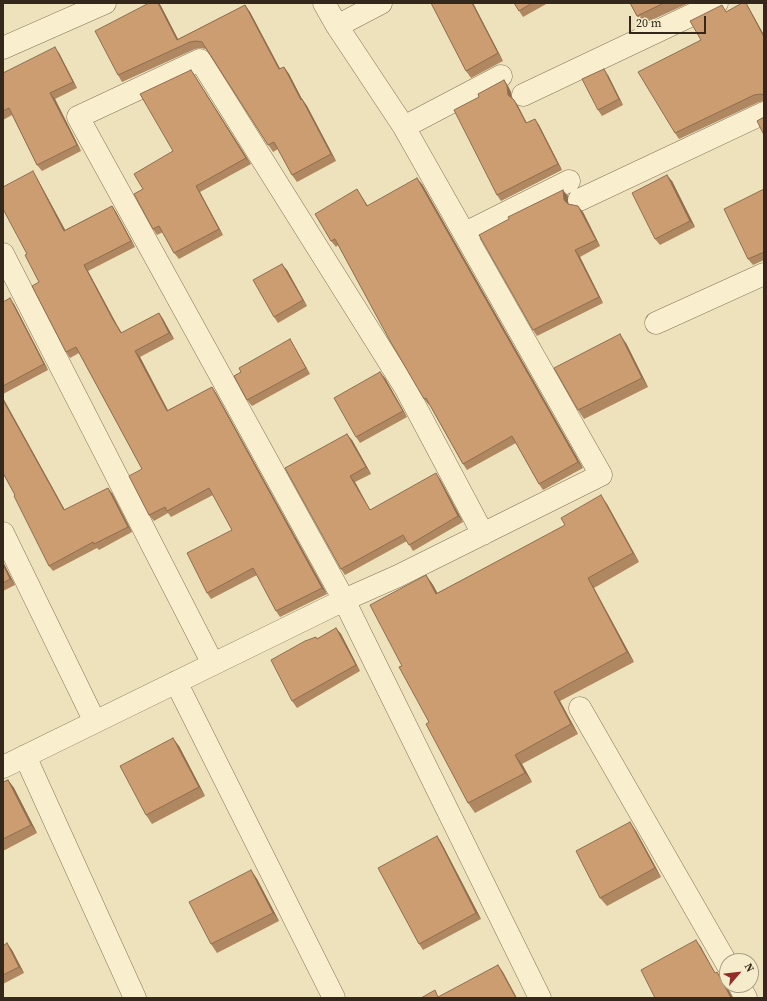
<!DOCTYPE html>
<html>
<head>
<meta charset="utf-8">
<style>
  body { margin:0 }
  #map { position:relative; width:767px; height:1001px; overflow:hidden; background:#ede2bc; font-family:"Source Serif 4",serif }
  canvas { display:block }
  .frame { position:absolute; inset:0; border:4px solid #33281b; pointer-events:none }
  .north { position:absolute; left:719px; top:953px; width:40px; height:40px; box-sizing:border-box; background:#f5eccb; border:1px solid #a79e85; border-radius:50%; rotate:62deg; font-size:11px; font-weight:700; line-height:16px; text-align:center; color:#33281b }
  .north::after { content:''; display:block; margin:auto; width:14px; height:18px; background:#932c26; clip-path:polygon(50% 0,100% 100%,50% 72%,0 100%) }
  .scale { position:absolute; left:629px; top:16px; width:77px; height:18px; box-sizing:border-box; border:2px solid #33281b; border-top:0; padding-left:5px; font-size:12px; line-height:14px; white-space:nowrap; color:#33281b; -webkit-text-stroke:3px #f5eccb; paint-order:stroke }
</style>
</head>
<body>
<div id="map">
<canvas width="767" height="1001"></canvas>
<div class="frame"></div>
<div class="north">N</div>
<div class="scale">20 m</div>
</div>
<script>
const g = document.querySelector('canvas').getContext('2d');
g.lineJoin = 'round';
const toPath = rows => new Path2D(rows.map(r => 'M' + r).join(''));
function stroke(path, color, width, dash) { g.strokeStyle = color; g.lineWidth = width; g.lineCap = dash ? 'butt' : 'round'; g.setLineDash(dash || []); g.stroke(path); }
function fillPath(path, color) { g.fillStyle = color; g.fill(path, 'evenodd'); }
const street = toPath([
  [324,3,337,26],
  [3,48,105,3],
  [523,95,717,3],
  [404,127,501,76],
  [579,200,764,113],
  [465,233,569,181],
  [3,254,213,664],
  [656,323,764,274],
  [3,533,95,722],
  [483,534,406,389,200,60,78,117,344,600,540,998],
  [176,682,334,998],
  [580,708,727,964],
  [25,756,135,998],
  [3,767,344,600,398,576,601,475,404,127,337,26,381,3],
  [739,985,746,998]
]);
stroke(street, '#847256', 23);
stroke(street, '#f9efce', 22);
fillPath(toPath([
  [149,3,159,3,161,6,178,39,245,5,250,12,280,69,284,67,289,74,302,99,307,106,336,161,297,182,292,175,278,149,273,152,206,49,201,48,195,49,122,82,118,75],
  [431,3,473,3,503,61,471,78,466,71],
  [514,3,548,3,523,17],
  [630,3,689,3,643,24,637,16],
  [746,3,749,8,764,35,764,101,759,102,679,139,675,133,701,40,726,12],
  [59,53,77,88,55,99,81,151,42,171,37,165,12,115,3,120,3,73],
  [191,70,251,164,200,192,223,235,179,259,174,253,163,232,157,235,153,229,173,151],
  [608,75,623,105,602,116,598,110],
  [504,80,508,86,511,92,512,98,514,100,518,106,527,123,539,125,562,170,501,201,497,195,479,97],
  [37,178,65,230,112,206,116,212,135,247,88,271,117,325,122,333,159,313,163,319,174,339,140,357,168,410,212,387,216,393,327,594,280,617,276,611,257,575,211,599,207,593,232,530,213,495,171,517,168,513,154,521,149,515,142,469,79,353,70,358,66,352,39,282,27,254],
  [672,181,695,227,660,245,655,239],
  [422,184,583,468,543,490,539,484,516,443,467,470,463,464,429,404,429,405,424,399,338,245,336,247,331,241,357,189,368,206],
  [764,189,764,260,753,265,748,259],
  [568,196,568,204,583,212,600,246,580,257,603,303,537,336,533,330],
  [287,270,307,306,278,323,274,317],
  [3,302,14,304,48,370,3,394],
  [290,339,310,374,252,406,247,400,241,372],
  [626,343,648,387,584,419,578,410],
  [385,378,407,417,360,443,356,437],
  [3,398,65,510,112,493,132,532,99,550,97,548,53,571,49,566,15,495,3,473],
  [352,440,371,474,355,482,370,510,440,479,463,522,413,551,407,541,345,575,341,569],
  [607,504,639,562,594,588,634,662,560,701,578,734,522,764,532,782,475,813,468,803,402,666,426,575,433,585,437,593],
  [3,562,15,585,3,591],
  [336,628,341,634,360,671,297,708,292,701,317,639],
  [179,746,205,796,152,824,146,815],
  [8,780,14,788,37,833,3,851,3,782],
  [636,831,661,877,607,906,600,898],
  [437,836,441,842,481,919,423,950,419,944],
  [251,870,257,879,279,921,217,953,211,944],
  [7,943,12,950,24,973,3,984,3,946]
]), '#af8761');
fillPath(toPath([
  [158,3,159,3,161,6,182,47,177,40],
  [472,3,473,3,503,61,498,53],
  [746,3,749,8,764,35,764,37],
  [245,5,250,12,284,76,279,69],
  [55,47,59,53,77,88,73,82],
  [284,67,289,74,306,107,301,100],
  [604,69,608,75,623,105,619,99],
  [191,70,195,76,251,164,246,158],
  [504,80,508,86,511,92,512,101,508,95],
  [50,93,55,99,81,151,77,145],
  [302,99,307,106,336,161,331,154],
  [514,100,518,106,530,130,526,123],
  [535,119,539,125,562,170,558,164],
  [33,171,37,178,69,237,64,231],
  [667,175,672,181,695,227,690,221],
  [417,178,422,184,583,468,578,462],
  [196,186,200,192,223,235,219,229],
  [563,190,568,196,568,206,564,200],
  [112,206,116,212,135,247,131,241],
  [578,206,583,212,600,246,596,240],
  [575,250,580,257,603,303,599,297],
  [282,264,287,270,307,306,303,300],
  [84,265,88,271,117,325,125,339,112,318],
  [10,298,14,304,48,370,44,364],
  [159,313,163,319,174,339,169,333],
  [620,334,626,343,648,387,642,378],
  [290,339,310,374,306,368],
  [135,351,140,357,171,417,167,411],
  [380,372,385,378,407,417,403,411],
  [212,387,216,393,327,594,322,588],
  [3,398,68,516,64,510,3,400],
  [347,434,352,440,371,474,366,467],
  [436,473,440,479,463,522,458,516],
  [350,476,355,482,374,517,370,510],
  [108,488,112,493,132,532,128,527],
  [601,495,607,504,639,562,633,553],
  [3,562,15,585,10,579,3,564],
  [426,575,433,585,443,603,436,594],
  [588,578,594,588,634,662,627,652],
  [336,628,341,634,360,671,356,665],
  [554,692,560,701,578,734,571,724],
  [173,738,179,746,205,796,199,787],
  [515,755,522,764,532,782,525,773],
  [8,780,14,788,37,833,31,825],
  [630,822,636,831,661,877,655,868],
  [437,836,441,842,481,919,476,913],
  [251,870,257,879,279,921,273,913],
  [696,940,701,947,719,980,715,973],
  [7,943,12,950,24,973,19,967],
  [498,965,503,972,517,998,516,998],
  [717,972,722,978,733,998,731,998]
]), '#8f6e4f');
const building = toPath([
  [149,3,158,3,177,40,245,5,279,69,284,67,301,100,302,99,331,154,292,175,274,142,268,145,202,42,196,41,190,42,118,75,95,31,149,3],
  [431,3,472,3,498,53,466,71,431,3],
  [514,3,532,3,519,11,514,3],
  [630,3,664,3,637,16,630,3],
  [742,3,746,3,764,37,764,95,761,94,754,95,675,133,638,72,701,40,690,21,722,5,726,12,742,3],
  [55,47,73,82,50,93,77,145,37,165,9,108,3,111,3,73,55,47],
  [604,69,619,99,598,110,582,79,604,69],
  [191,70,246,158,196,186,219,229,174,253,159,226,153,229,134,194,143,189,134,174,173,151,140,94,191,70],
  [504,80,507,86,508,95,514,100,526,123,535,119,558,164,497,195,454,110,479,97,478,94,504,80],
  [764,117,764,135,757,121,764,117],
  [33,171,64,231,112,206,131,241,84,265,112,318,121,333,159,313,169,333,135,351,167,411,212,387,322,588,276,611,253,568,207,593,187,553,232,530,209,488,167,511,165,507,149,515,129,476,142,469,76,347,66,352,32,286,39,282,25,255,27,254,3,209,3,187,33,171],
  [667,175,690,221,655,239,632,193,667,175],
  [417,178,578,462,539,484,512,436,463,464,426,398,424,399,389,339,335,239,331,241,315,214,357,189,367,206,417,178],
  [764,189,764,252,748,259,724,209,764,189],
  [563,190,564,200,568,204,578,206,596,240,575,250,599,297,533,330,479,235,509,219,508,217,563,190],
  [282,264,303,300,274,317,253,280,282,264],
  [10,298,44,364,3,386,3,302,10,298],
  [620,334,642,378,578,410,554,368,620,334],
  [290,339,306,368,247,400,234,376,241,372,239,368,290,339],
  [380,372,403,411,356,437,334,398,380,372],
  [3,400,64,510,108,488,128,527,94,544,93,542,49,566,14,496,15,495,3,473,3,400],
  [347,434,366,467,350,476,370,510,436,473,458,516,409,545,403,535,341,569,285,468,347,434],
  [601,495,633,553,588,578,627,652,554,692,571,724,515,755,525,773,468,803,426,724,429,722,399,667,402,666,370,605,426,575,436,594,565,525,561,518,601,495],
  [3,564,10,579,3,583,3,564],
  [336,628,356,665,292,701,271,660,305,641,316,637,317,639,336,628],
  [173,738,199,787,146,815,120,766,173,738],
  [8,780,31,825,3,839,3,782,8,780],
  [630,822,655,868,600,898,576,851,630,822],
  [437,836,476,913,419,944,378,868,437,836],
  [251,870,273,913,211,944,189,902,251,870],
  [696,940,715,973,717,972,731,998,655,998,641,970,696,940],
  [7,943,19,967,3,975,3,946,7,943],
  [498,965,516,998,421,998,435,990,438,997,498,965]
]);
fillPath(building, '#cc9d71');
stroke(building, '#8f6e4f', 1);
</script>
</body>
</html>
